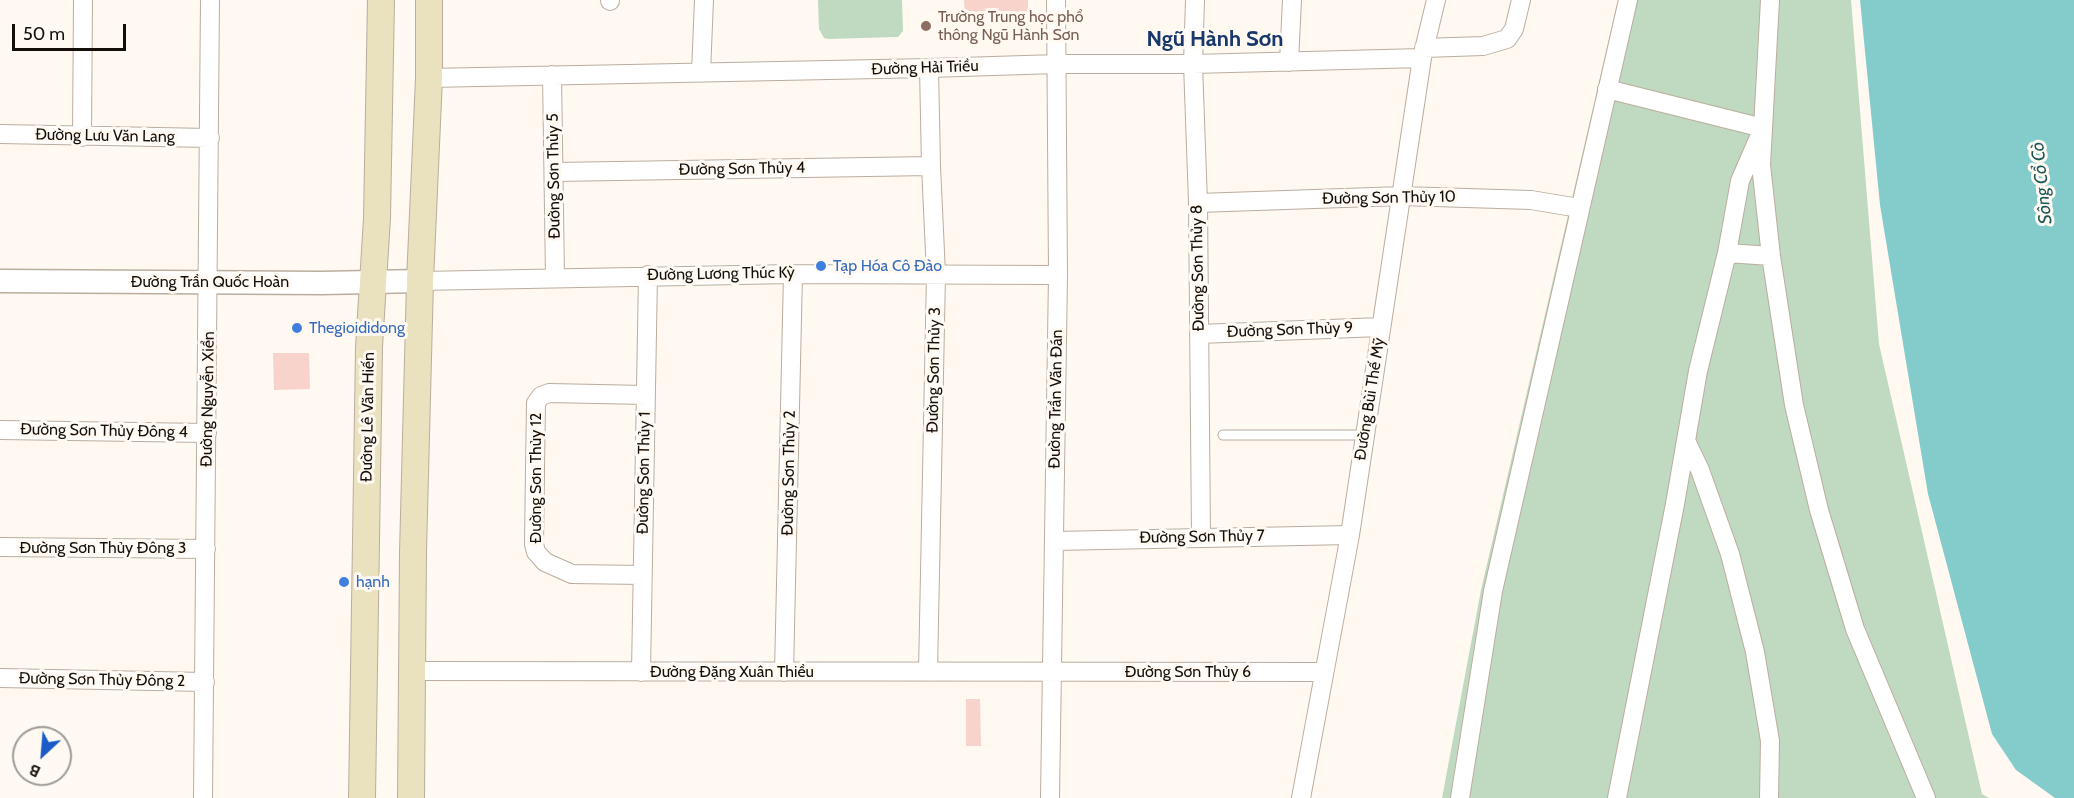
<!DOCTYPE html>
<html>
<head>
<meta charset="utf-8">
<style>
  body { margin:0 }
  #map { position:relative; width:2074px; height:798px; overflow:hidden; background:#fff9f2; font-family:Cabin,sans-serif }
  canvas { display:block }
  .north { position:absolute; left:12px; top:726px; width:60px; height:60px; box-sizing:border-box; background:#fff9f2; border:2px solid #a19b95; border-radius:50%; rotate:206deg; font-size:16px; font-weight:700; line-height:24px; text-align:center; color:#150f0a }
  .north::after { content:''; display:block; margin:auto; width:21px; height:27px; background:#1a5bc7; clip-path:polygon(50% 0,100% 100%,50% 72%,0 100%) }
  .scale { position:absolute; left:12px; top:24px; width:114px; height:27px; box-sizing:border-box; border:3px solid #150f0a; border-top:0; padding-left:8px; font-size:18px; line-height:21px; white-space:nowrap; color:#150f0a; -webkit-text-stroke:4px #fff9f2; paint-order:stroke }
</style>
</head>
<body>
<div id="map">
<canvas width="2074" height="798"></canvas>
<div class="north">B</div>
<div class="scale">50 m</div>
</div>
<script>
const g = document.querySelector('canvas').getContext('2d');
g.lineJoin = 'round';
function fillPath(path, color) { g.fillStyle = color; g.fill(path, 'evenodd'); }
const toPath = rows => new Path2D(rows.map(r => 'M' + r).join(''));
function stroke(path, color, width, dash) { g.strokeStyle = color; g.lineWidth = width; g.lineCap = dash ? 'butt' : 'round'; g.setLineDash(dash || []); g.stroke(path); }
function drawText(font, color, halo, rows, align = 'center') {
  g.font = font + ' Cabin,sans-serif'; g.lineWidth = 6; g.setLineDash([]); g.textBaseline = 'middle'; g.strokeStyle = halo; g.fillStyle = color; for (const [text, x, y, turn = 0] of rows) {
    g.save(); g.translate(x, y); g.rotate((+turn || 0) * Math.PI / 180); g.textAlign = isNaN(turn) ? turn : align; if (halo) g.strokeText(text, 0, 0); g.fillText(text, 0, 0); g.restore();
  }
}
fillPath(toPath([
  [818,0,902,0,903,31,898,37,828,39,824,38,819,29],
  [1618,0,1851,0,1879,344,1982,794,1989,798,1442,798,1481,590]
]), '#bfdac0');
fillPath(toPath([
  [1860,0,2074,0,2074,798,2055,798,2016,770,1992,734,1928,494,1880,205]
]), '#84cbcc');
fillPath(toPath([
  [964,0,1028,0,1028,13,965,15],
  [273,353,309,353,310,389,274,390],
  [966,699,980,699,981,746,966,746]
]), '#f7d3cb');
const service = toPath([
  [1223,435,1365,435]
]);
const minor = toPath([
  [610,0,610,1],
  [1195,0,1193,64,1198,203,1201,536],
  [1770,0,1761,165,1771,256,1794,405,1819,510,1855,629,1926,798],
  [1424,48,1483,46,1507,39,1514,29,1521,0],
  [1289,62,1292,0],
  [701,73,704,0],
  [552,75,555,277],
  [429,78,929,68,1057,64,1193,64,1422,58],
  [1607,89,1763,128,1740,181,1727,253,1771,256],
  [0,134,210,138],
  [82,137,83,0],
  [554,172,931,166],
  [1198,203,1402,196,1531,200,1579,208],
  [420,281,793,274,1058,275],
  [1199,334,1381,327],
  [0,430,207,433],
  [1686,441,1700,470,1730,554,1755,652,1770,741,1769,798],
  [1054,541,1350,535],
  [0,547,206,549],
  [642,575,572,574,545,562,536,552,534,544,535,469,536,403,541,396,549,393,646,395],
  [411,671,1323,672],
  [641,672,648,275],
  [784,672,793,274],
  [928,672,936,274,931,166,929,68],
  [0,678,205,682],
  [203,798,210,0],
  [1050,798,1058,275,1056,0],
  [1301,798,1350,535,1422,58,1436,0],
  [1460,798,1493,591,1628,0],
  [1617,798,1675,504,1698,371,1727,253]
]);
const tertiary = toPath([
  [0,281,322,283,420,281]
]);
const secondary = toPath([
  [362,798,369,347,377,218,381,0],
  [411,798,413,553,420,281,429,78,429,0]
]);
stroke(service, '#bbad9e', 11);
stroke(minor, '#bbad9e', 20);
stroke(tertiary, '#bbad9e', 25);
stroke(secondary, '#bbad9e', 28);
stroke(service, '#fff', 9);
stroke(minor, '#fff', 18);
stroke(tertiary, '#fff', 22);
stroke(secondary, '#eae1be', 26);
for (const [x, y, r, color] of [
  [926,26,6,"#8d6e63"],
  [821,266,6,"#3f7fe0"],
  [297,328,6,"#3f7fe0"],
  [344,582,6,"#3f7fe0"]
]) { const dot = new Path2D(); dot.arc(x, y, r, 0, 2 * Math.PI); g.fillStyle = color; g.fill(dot); stroke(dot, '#fff9f2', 2); }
drawText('16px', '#785e54', '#fff9f2', [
  ["Trường Trung học phổ",938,17],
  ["thông Ngũ Hành Sơn",938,35]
], 'left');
drawText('16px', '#150f0a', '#fff9f2', [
  ["Đường Hải Triều",925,68,-2],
  ["Đường Lưu Văn Lang",105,136,1],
  ["Đường Sơn Thủy 4",742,169,-1],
  ["Đường Sơn Thủy 5",554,176,-91],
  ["Đường Sơn Thủy 10",1389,198,-1],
  ["Đường Sơn Thủy 8",1198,268,-91],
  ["Đường Lương Thúc Kỳ",721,274,-1],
  ["Đường Trần Quốc Hoàn",210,282],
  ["Đường Sơn Thủy 9",1290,330,-2],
  ["Đường Sơn Thủy 3",934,370,-89],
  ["Đường Nguyễn Xiển",208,399,-89],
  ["Đường Trần Văn Đán",1056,399,-89],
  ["Đường Bùi Thế Mỹ",1370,399,-81],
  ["Đường Lê Văn Hiến",368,417,-89],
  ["Đường Sơn Thủy Đông 4",104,431,1],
  ["Đường Sơn Thủy 1",644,473,-89],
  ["Đường Sơn Thủy 2",789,473,-89],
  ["Đường Sơn Thủy 12",536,478,-90],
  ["Đường Sơn Thủy 7",1202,537,-1],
  ["Đường Sơn Thủy Đông 3",103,548],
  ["Đường Đặng Xuân Thiều",732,672],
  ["Đường Sơn Thủy 6",1188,672],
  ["Đường Sơn Thủy Đông 2",102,680,1]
]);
drawText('16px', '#366cbe', '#fff9f2', [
  ["Tạp Hóa Cô Đào",833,266],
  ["Thegioididong",309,328],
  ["hạnh",356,582]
], 'left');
drawText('italic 18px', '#1a5658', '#fff9f2', [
  ["Sông Cổ Cò",2042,183,-96]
]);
drawText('bold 22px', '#18376c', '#fff9f2', [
  ["Ngũ Hành Sơn",1215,40]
]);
</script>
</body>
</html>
